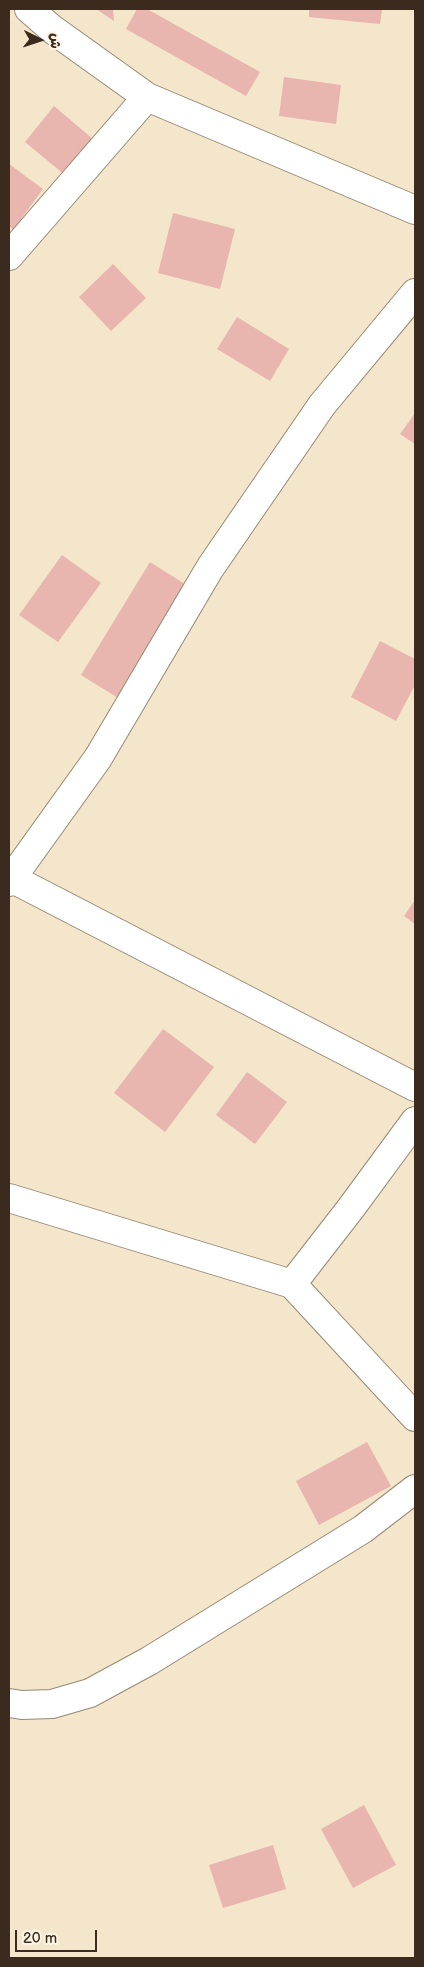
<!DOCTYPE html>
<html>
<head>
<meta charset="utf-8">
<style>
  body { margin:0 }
  #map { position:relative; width:424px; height:1967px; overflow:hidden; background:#f3e6cb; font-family:"Balsamiq Sans","Playpen Sans Arabic",sans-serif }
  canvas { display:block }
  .frame { position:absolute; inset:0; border:10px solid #3b2a1e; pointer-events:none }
  .north { position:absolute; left:15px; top:15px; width:50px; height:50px; -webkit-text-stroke:4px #fcf5e5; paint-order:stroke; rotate:94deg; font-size:14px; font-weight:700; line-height:20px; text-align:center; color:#3b2a1e }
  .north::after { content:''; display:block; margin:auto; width:18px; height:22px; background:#3b2a1e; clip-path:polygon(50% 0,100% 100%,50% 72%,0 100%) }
  .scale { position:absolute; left:15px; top:1930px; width:82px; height:22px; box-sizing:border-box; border:2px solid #3b2a1e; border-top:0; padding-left:6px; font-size:15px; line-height:18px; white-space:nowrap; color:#3b2a1e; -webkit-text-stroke:4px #fcf5e5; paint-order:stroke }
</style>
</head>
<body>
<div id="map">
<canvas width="424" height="1967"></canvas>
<div class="frame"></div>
<div class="north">ش</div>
<div class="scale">20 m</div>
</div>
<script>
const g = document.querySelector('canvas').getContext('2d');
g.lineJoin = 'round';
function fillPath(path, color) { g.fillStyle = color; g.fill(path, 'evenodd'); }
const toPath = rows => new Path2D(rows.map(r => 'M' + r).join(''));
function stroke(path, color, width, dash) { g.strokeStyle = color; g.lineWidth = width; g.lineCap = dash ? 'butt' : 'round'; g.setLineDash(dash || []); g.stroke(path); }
fillPath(toPath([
  [96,9,113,9,114,21],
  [137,9,147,9,260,72,246,96,126,29],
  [309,9,382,9,380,24,309,17],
  [284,77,341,85,336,124,279,116],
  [54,106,100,145,71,180,25,142],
  [9,164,43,189,13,230,9,226],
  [173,213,235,229,220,289,158,273],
  [113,264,146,298,111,331,79,297],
  [237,317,289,349,270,381,217,349],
  [415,413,415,444,400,434],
  [62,555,101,583,58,642,19,615],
  [150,562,188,586,118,698,81,675],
  [380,641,415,659,415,685,396,721,351,697],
  [415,900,415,924,404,916],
  [163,1029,214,1067,165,1132,114,1093],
  [247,1072,287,1102,255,1144,216,1115],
  [367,1442,391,1486,319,1525,296,1481],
  [364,1805,396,1865,353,1888,321,1829],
  [273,1845,286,1889,223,1908,209,1865]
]), '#e9b5af');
const minor = toPath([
  [29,9,52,29,147,97,415,210],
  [9,256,147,97],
  [9,877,415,1087],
  [9,882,98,758,210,568,322,405,415,293],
  [415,1121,351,1208,292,1284,415,1417],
  [9,1198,292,1284],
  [9,1703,22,1705,52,1704,90,1693,149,1661,363,1529,415,1489]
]);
stroke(minor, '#978874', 30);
stroke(minor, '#fff', 28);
</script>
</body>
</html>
